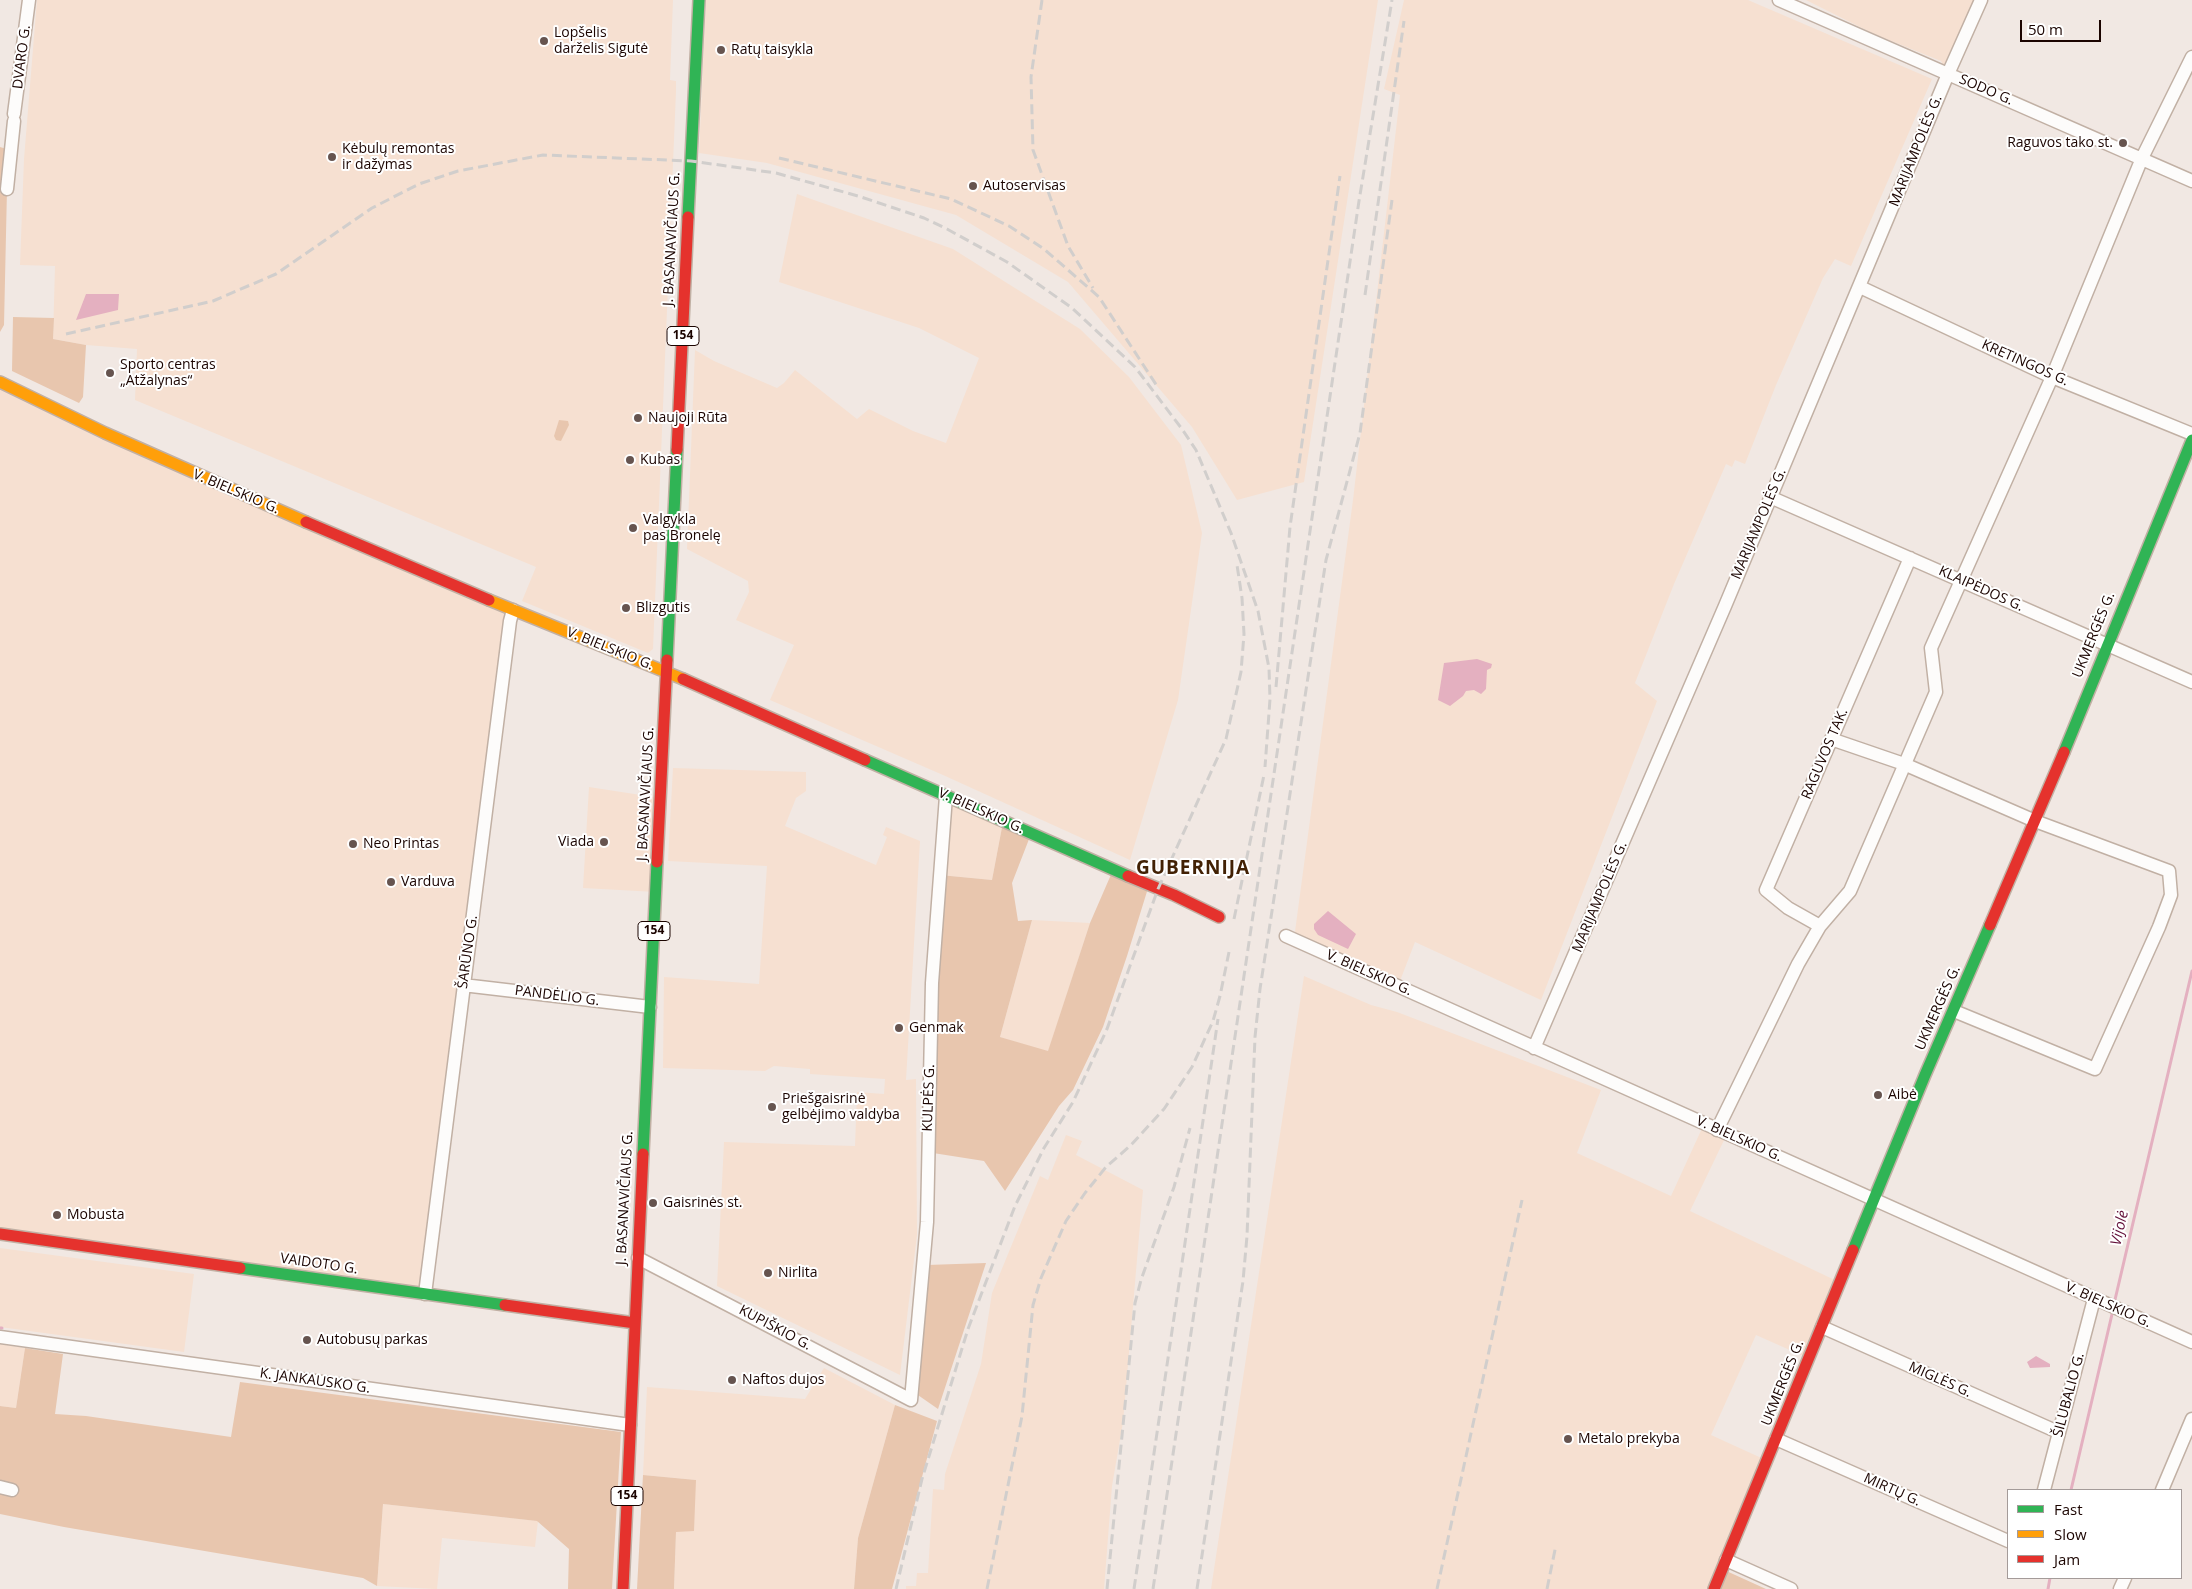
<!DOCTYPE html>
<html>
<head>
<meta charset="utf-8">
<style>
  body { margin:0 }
  #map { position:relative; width:2192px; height:1589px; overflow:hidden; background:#f1e8e3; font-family:"Open Sans",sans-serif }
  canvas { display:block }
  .legend { position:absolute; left:2007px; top:1489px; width:175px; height:90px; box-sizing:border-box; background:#fff; border:1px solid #a49b99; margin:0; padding:6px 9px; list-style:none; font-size:15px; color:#1b0400 }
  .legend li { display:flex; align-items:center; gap:10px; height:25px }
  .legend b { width:25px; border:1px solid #a49b99 }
  .scale { position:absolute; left:2020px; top:20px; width:81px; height:22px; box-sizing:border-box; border:2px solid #1b0400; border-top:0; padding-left:6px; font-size:15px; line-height:18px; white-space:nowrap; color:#1b0400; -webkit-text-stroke:4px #fff; paint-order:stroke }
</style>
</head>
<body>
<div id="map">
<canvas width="2192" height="1589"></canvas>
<ul class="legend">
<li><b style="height:6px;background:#30b455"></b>Fast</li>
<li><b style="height:6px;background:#ff9f0a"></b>Slow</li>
<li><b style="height:6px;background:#e5322d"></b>Jam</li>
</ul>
<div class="scale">50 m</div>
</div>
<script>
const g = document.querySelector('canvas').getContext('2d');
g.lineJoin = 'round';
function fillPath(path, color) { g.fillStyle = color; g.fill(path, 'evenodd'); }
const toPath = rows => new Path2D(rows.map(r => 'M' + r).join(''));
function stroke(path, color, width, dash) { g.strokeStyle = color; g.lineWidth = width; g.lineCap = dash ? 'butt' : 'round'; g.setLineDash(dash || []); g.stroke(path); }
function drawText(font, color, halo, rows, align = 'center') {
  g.font = font + ' "Open Sans",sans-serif'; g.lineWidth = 4; g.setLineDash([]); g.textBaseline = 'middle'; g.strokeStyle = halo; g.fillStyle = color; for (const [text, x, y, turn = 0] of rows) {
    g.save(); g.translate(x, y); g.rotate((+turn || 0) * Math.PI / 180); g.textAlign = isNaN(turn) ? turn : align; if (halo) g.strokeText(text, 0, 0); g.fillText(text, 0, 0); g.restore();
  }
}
fillPath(toPath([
  [37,0,673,0,670,80,676,81,676,91,653,649,648,653,522,601,536,567,135,400,137,349,86,345,53,339,55,266,20,265,24,159],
  [706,0,1378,0,1304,482,1237,500,1192,427,1068,282,956,215,767,163,699,153],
  [1404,0,1748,0,1932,79,1851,266,1835,259,1823,278,1776,385,1745,464,1735,460,1732,467,1726,464,1674,584,1635,683,1657,701,1541,1000,1415,942,1398,986,1294,939,1353,500,1400,95,1384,89],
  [1806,0,1981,0,1948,74,1941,61,1874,34],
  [797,194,953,249,1080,329,1129,377,1181,445,1202,533,1178,700,1130,860,943,775,770,700,794,645,736,620,749,592,748,581,687,549,695,350,714,361,777,388,784,383,795,370,857,419,869,409,913,431,946,443,979,358,919,328,779,282],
  [0,382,513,610,425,1294,0,1234],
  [673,768,806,772,806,791,796,798,785,826,876,865,887,837,883,835,886,827,920,841,906,1080,916,1079,917,1235,900,1375,717,1286,724,1142,855,1146,857,1092,884,1094,885,1079,810,1074,810,1069,774,1066,765,1071,663,1068,664,977,759,984,767,866,668,861],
  [589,787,660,798,656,892,583,888],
  [946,796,1003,822,992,880,940,875],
  [1032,920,1090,923,1048,1052,1000,1037],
  [1304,976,1371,1005,1397,1012,1601,1090,1577,1153,1671,1196,1704,1124,1727,1134,1690,1211,1841,1283,1810,1359,1756,1335,1711,1435,1768,1461,1714,1589,1211,1589],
  [1066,1135,1082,1141,1076,1155,1143,1190,1123,1422,1112,1486,1104,1589,906,1589,906,1586,916,1586,917,1573,928,1573,933,1489,944,1490,945,1474,981,1364,992,1293,1040,1176,1048,1180],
  [0,1248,194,1274,184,1352,0,1327],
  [0,1344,25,1348,16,1408,0,1406],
  [824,1368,895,1405,858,1538,854,1589,674,1589,676,1532,696,1480,643,1475,647,1387,805,1399],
  [383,1504,538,1521,535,1547,442,1538,437,1589,377,1586]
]), '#f6e0d1');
fillPath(toPath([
  [0,147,10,150,7,189,4,325,0,332],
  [13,317,54,318,53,339,86,345,83,397,79,403,12,371],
  [559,420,568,421,569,425,561,441,556,440,554,436],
  [1003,822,1031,834,1012,883,1018,921,1032,920,1000,1037,1048,1051,1090,923,1113,870,1149,885,1127,956,1103,1027,1073,1090,1059,1106,1005,1191,984,1161,933,1153,940,875,992,880],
  [986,1263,938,1409,915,1393,927,1265],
  [25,1348,63,1354,55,1414,86,1416,231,1437,240,1382,621,1432,612,1589,568,1589,569,1549,537,1521,383,1504,377,1586,363,1578,64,1527,0,1514,0,1406,16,1408],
  [895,1405,937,1421,892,1589,854,1589,858,1538],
  [643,1475,696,1480,694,1531,676,1532,674,1589,637,1589],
  [1722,1569,1766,1589,1714,1589]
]), '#e8c6ae');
fillPath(toPath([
  [86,294,119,294,118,310,76,320],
  [1477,659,1492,664,1491,668,1487,670,1486,689,1481,694,1474,690,1466,691,1463,696,1450,706,1438,700,1444,663],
  [1328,911,1356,934,1348,949,1318,935,1314,929,1314,924],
  [2036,1356,2050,1364,2050,1367,2030,1368,2027,1362]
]), '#e4b0c0');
stroke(toPath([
  [2114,1304,2192,971],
  [0,1328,2,1328],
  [2071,1490,2113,1310],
  [2048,1589,2050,1578]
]), '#e4b0c0', 3);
const street = toPath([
  [1779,0,2192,181],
  [14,114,29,0],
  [7,189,14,121],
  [1860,287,2052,377,2192,434],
  [1770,497,2192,682],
  [1831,739,1904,764,2035,821,2169,871,2171,895,2159,927,2095,1069,1954,1011],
  [1820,926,1788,908,1766,890,1910,558],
  [1286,936,2192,1342],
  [463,985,650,1007],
  [1534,1048,1725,606,1948,74,1981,0],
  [1717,1130,1798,964,1820,926,1850,891,1936,692,1931,648,2052,377,2142,158,2192,57],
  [638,1258,911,1400,927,1222,932,983,946,796],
  [425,1294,510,621,513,610],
  [1822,1327,2058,1432],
  [0,1337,630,1425],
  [1776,1439,2008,1541],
  [0,1487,12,1490],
  [2044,1490,2094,1299],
  [2162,1490,2192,1419],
  [1726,1560,1791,1589],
  [2120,1589,2125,1578]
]);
const fast = toPath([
  [688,217,699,0],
  [667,660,677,450],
  [2064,752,2192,440],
  [865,760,1128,876],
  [643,1154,657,862],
  [1853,1250,1925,1075,1990,925],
  [240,1268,505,1305]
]);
const slow = toPath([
  [0,382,105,433,306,522],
  [489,600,683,679]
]);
const jam = toPath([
  [677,450,688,217],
  [306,522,489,600],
  [683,679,865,760],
  [657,862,667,660],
  [1128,876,1174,895,1219,917],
  [1990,925,2064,752],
  [0,1234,240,1268],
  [505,1305,635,1323],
  [623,1589,643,1154],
  [1714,1589,1853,1250]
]);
stroke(street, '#c1b0a4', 15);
stroke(fast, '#c1b0a4', 14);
stroke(slow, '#c1b0a4', 14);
stroke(jam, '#c1b0a4', 14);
stroke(street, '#fdfcfb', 12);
stroke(fast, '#30b455', 11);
stroke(slow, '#ff9f0a', 11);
stroke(jam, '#e5322d', 11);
stroke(toPath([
  [1042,0,1031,77,1033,150,1068,246,1093,288],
  [779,158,951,199,1009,226,1044,249,1099,297,1157,386],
  [1365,295,1404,21],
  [66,334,213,301,276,274,372,208,419,184,458,171,543,155,691,161,776,173,858,196,924,218,947,229,1007,262,1072,308,1135,367,1182,429,1196,450,1231,533,1258,611,1269,668,1270,699,1265,767],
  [1276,687,1290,527,1340,176],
  [1234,919,1264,775],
  [896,1589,922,1479,968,1329,1015,1206,1044,1148,1073,1102,1107,1029,1158,889,1226,739,1241,672,1244,634,1242,598,1237,565],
  [987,1589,1022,1416,1033,1305,1041,1278,1066,1221,1085,1193,1106,1167,1131,1145,1164,1109,1192,1067,1213,1021,1220,996,1229,952],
  [1107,1589,1135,1303,1141,1280,1174,1187,1190,1128],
  [1134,1589,1218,1019],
  [1153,1589,1359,201,1392,0],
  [1197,1589,1243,1281,1247,1236,1255,1037,1260,989,1326,560,1360,433,1392,200],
  [1437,1589,1522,1200],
  [1547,1589,1556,1545]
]), '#d1cecc', 3, [10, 5]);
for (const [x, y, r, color] of [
  [544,41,5,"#66544f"],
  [721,50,5,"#66544f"],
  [2123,143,5,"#66544f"],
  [332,157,5,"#66544f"],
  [973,186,5,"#66544f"],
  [110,373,5,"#66544f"],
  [638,418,5,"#66544f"],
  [630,460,5,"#66544f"],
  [633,528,5,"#66544f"],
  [626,608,5,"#66544f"],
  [604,842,5,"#66544f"],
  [353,844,5,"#66544f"],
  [391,882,5,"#66544f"],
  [899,1028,5,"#66544f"],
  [1878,1095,5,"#66544f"],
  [772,1107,5,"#66544f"],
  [653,1203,5,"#66544f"],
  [57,1215,5,"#66544f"],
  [768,1273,5,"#66544f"],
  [307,1340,5,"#66544f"],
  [732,1380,5,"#66544f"],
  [1568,1439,5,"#66544f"]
]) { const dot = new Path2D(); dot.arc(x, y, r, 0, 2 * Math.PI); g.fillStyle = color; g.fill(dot); stroke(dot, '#fff', 2); }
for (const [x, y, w] of [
  [683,336,32],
  [654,931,32],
  [627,1496,32]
]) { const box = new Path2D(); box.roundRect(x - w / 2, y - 9.5, w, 19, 4); g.fillStyle = '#fff'; g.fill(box); stroke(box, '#1b0400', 1); }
drawText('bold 12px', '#1b0400', null, [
  ["154",683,336],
  ["154",654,931],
  ["154",627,1496]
]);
drawText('14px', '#1b0400', '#fff', [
  ["Lopšelis",554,33],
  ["darželis Sigutė",554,49],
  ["Ratų taisykla",731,50],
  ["Raguvos tako st.",2113,143,"right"],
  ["Kėbulų remontas",342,149],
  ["ir dažymas",342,165],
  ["Autoservisas",983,186],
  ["Sporto centras",120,365],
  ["„Atžalynas“",120,381],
  ["Naujoji Rūta",648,418],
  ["Kubas",640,460],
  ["Valgykla",643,520],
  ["pas Bronelę",643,536],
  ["Blizgutis",636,608],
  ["Viada",594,842,"right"],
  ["Neo Printas",363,844],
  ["Varduva",401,882],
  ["Genmak",909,1028],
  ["Aibė",1888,1095],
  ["Priešgaisrinė",782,1099],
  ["gelbėjimo valdyba",782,1115],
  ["Gaisrinės st.",663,1203],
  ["Mobusta",67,1215],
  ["Nirlita",778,1273],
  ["Autobusų parkas",317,1340],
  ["Naftos dujos",742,1380],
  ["Metalo prekyba",1578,1439]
], 'left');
drawText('14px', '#1b0400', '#fff', [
  ["DVARO G.",22,57,-83],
  ["SODO G.",1986,90,23],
  ["MARIJAMPOLĖS G.",1916,151,-68],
  ["J. BASANAVIČIAUS G.",672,239,-87],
  ["KRETINGOS G.",2025,363,24],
  ["V. BIELSKIO G.",236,492,23],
  ["MARIJAMPOLĖS G.",1759,524,-67],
  ["KLAIPĖDOS G.",1981,589,24],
  ["UKMERGĖS G.",2094,635,-68],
  ["V. BIELSKIO G.",610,649,22],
  ["RAGUVOS TAK.",1825,754,-67],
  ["J. BASANAVIČIAUS G.",646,794,-87],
  ["V. BIELSKIO G.",981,811,24],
  ["MARIJAMPOLĖS G.",1600,897,-67],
  ["ŠARŪNO G.",468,952,-82],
  ["V. BIELSKIO G.",1369,973,24],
  ["PANDĖLIO G.",557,996,7],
  ["UKMERGĖS G.",1938,1008,-66],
  ["KULPĖS G.",929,1098,-88],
  ["V. BIELSKIO G.",1739,1139,24],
  ["J. BASANAVIČIAUS G.",625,1198,-87],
  ["VAIDOTO G.",319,1264,8],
  ["V. BIELSKIO G.",2108,1305,24],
  ["KUPIŠKIO G.",775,1328,28],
  ["MIGLĖS G.",1940,1380,24],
  ["K. JANKAUSKO G.",315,1381,8],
  ["UKMERGĖS G.",1783,1383,-68],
  ["ŠILUBALIO G.",2069,1395,-75],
  ["MIRTŲ G.",1892,1490,24]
]);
drawText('italic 15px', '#63113a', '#fff', [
  ["Vijolė",2120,1228,-77]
]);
g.letterSpacing = '1px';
drawText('bold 19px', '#422104', '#fff', [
  ["GUBERNIJA",1193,869]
]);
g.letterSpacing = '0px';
</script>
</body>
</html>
